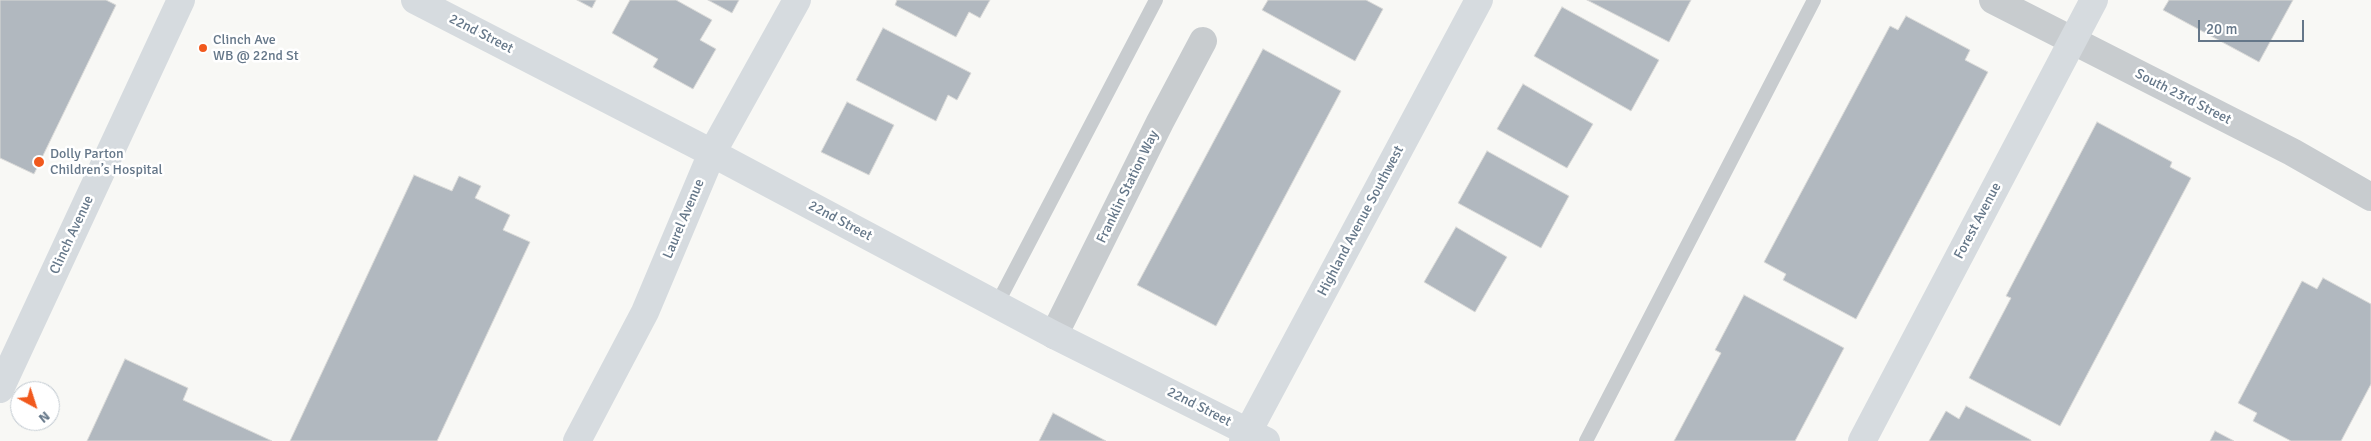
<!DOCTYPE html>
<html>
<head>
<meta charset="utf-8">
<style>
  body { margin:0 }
  #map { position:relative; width:2371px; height:441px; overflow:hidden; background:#f8f8f5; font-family:Signika,sans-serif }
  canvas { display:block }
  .north { position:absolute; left:10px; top:381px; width:50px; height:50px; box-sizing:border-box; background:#fff; border:1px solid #c1c9d0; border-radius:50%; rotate:140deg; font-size:14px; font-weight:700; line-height:20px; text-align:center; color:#657789 }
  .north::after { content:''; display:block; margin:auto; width:18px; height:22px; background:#f1591d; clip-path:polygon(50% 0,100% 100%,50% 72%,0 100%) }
  .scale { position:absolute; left:2198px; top:20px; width:106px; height:22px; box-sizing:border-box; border:2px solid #657789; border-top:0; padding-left:6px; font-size:15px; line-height:18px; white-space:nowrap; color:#657789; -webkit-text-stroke:4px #fff; paint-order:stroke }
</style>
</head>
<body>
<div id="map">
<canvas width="2371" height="441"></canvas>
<div class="north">N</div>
<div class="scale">20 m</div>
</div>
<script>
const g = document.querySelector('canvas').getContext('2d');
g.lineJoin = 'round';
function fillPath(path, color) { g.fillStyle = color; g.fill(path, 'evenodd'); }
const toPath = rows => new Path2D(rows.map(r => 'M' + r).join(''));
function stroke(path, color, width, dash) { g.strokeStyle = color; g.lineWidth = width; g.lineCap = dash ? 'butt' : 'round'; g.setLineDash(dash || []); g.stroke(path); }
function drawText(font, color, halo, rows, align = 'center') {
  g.font = font + ' Signika,sans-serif'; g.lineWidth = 5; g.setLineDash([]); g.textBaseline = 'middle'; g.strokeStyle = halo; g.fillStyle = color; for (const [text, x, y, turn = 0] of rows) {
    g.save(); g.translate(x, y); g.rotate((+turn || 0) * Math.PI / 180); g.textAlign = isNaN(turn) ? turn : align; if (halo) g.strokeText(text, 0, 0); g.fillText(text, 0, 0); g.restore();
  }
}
const building = toPath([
  [0,0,106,0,116,5,34,174,0,158,0,0],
  [577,0,596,0,592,8,577,0],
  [630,0,676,0,712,20,700,40,716,49,693,89,653,67,658,59,612,33,630,0],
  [708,0,739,0,732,13,708,0],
  [897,0,990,0,980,18,969,12,956,37,895,5,897,0],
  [1268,0,1366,0,1383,9,1355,61,1262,10,1268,0],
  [1587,0,1691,0,1669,42,1587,0],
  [2169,0,2293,0,2259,62,2163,10,2169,0],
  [1562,7,1659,60,1631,111,1534,56,1562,7],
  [1906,16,1970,50,1965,60,1988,72,1856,319,1783,280,1786,274,1764,262,1890,26,1898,30,1906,16],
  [883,28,971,73,957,100,948,95,936,121,856,80,883,28],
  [1263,49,1341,91,1216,326,1137,285,1263,49],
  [1523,84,1593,124,1567,168,1497,129,1523,84],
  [847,102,894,125,869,175,821,152,847,102],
  [2097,122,2172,162,2170,167,2191,178,2060,426,1969,378,2011,298,2006,296,2097,122],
  [1487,151,1569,196,1541,248,1458,203,1487,151],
  [414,175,452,191,459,176,481,186,475,198,510,215,503,230,530,242,437,441,290,441,414,175],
  [1456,227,1507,257,1475,312,1424,282,1456,227],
  [2323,278,2371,304,2371,384,2341,441,2291,441,2253,421,2257,413,2238,403,2302,281,2317,289,2323,278],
  [1744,295,1844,348,1795,441,1674,441,1721,353,1715,350,1744,295],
  [125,359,188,388,183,400,272,441,87,441,125,359],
  [1966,406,2031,440,2031,441,1929,441,1946,411,1959,419,1966,406],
  [1053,413,1106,441,1039,441,1053,413],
  [2215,431,2234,441,2210,441,2215,431]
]);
fillPath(building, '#b1b8bf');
stroke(building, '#dadad8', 1);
stroke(toPath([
  [997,304,1156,0],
  [1586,441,1814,0]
]), '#c8cccf', 14);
stroke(toPath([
  [1993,0,2292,152,2371,197],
  [1054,335,1160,122,1203,41]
]), '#c8cccf', 28);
stroke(toPath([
  [415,0,712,153,1054,335,1266,441],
  [0,389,181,0],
  [577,441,645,312,712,153,797,0],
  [1243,441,1479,0],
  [1862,441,2094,0]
]), '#d6dbdf', 28);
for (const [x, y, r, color] of [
  [203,48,5,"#f1591d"],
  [39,162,6,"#f1591d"]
]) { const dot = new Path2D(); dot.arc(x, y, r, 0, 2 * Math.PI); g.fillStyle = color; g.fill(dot); stroke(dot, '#fff', 2); }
drawText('14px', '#657789', '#fff', [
  ["22nd Street",481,34,27],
  ["South 23rd Street",2183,97,27],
  ["Franklin Station Way",1128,187,-64],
  ["Laurel Avenue",684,219,-67],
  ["22nd Street",840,221,28],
  ["Highland Avenue Southwest",1361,221,-62],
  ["Forest Avenue",1978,221,-62],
  ["Clinch Avenue",72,235,-65],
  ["22nd Street",1199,407,27]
]);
drawText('14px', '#657789', '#fff', [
  ["Clinch Ave",213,40],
  ["WB @ 22nd St",213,56],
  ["Dolly Parton",50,154],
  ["Children’s Hospital",50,170]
], 'left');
</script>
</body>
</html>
